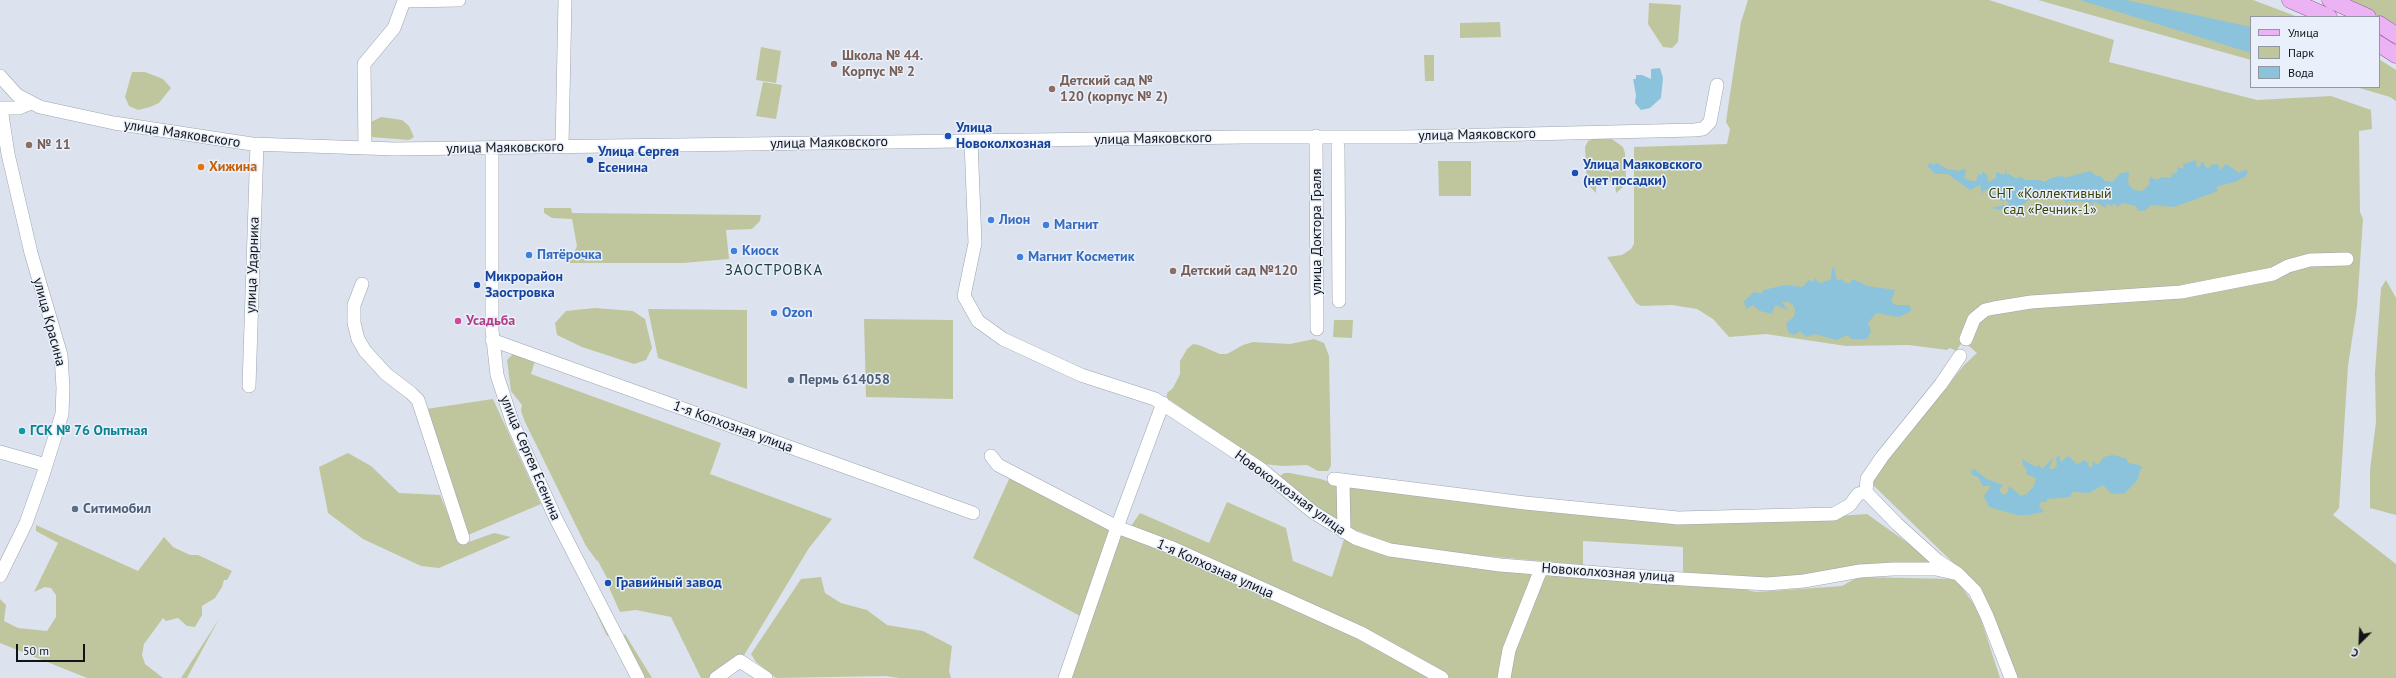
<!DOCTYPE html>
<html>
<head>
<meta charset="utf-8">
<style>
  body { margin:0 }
  #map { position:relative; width:2396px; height:678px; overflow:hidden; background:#dce3ee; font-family:"PT Sans",sans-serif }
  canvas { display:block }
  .legend { position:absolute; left:2250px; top:16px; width:130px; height:72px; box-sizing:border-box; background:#e9f0fb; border:1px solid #9398a0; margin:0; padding:5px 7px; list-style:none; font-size:12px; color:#111317 }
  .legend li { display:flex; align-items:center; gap:8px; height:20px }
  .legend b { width:20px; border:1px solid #9398a0 }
  .north { position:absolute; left:2340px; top:622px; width:40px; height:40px; -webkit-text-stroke:3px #e9f0fb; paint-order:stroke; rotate:204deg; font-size:11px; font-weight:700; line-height:16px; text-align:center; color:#111317 }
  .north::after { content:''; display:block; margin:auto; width:14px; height:18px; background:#111317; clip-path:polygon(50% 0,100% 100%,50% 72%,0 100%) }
  .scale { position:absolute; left:16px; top:644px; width:69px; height:18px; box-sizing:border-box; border:2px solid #111317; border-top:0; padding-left:5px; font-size:12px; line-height:14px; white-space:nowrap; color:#111317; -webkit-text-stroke:3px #e9f0fb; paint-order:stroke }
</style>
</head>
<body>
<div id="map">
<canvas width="2396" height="678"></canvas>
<ul class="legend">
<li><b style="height:5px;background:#ecb3f4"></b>Улица</li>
<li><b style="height:11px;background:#bfc69e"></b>Парк</li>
<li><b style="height:11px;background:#8ac3db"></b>Вода</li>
</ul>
<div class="north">С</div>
<div class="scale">50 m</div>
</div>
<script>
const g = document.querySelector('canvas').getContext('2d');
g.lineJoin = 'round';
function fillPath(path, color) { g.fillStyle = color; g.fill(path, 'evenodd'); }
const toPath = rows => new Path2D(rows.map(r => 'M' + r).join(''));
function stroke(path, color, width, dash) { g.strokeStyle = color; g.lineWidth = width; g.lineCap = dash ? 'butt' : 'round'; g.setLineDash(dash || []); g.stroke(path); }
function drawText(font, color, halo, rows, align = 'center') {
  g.font = font + ' "PT Sans",sans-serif'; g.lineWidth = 3; g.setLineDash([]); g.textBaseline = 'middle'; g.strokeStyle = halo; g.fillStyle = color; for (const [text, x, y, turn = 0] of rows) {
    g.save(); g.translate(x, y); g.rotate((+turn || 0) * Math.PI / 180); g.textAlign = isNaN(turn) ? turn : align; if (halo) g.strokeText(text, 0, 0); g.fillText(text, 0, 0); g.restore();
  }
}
fillPath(toPath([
  [1748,0,1989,0,2114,40,2109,62,2257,100,2331,96,2371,110,2372,129,2359,131,2360,212,2363,219,2357,307,2348,366,2339,508,2333,515,2396,564,2396,678,2013,678,1981,590,1870,482,1964,365,1977,353,1969,346,1961,344,1956,351,1950,348,1947,350,1909,345,1846,346,1766,334,1729,337,1713,319,1697,309,1672,305,1641,306,1636,303,1607,257,1622,255,1631,249,1634,244,1634,147,1727,144,1730,129,1726,122,1729,101,1741,22],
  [2038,0,2253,0,2298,17,2251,17,2251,60],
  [2348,0,2396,0,2396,26,2359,5],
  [1649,3,1681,5,1678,42,1672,48,1663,47,1648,24],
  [1500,22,1501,37,1460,38,1460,23],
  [761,47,781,51,776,83,756,80],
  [1424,55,1434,55,1434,81,1425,81],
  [2379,59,2396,70,2396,101,2390,97,2356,87,2379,87],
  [132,72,145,72,163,79,171,88,159,103,150,107,138,110,129,106,125,97],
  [763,82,782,85,776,119,756,116],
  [381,117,402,120,409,126,414,137,409,140,371,137,371,122],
  [1593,139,1612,139,1623,147,1625,153,1626,179,1622,188,1616,193,1615,181,1596,182,1596,193,1587,184,1585,147,1588,141],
  [1438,161,1471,161,1471,196,1439,196],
  [544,208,571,208,572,213,761,215,760,221,752,229,726,230,729,259,683,263,569,263,566,260,574,253,577,246,572,219,552,218,544,213],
  [2386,280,2396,298,2396,515,2370,508,2370,470,2376,422,2375,373,2381,288],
  [595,308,633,311,645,319,652,348,646,360,634,364,582,347,557,335,555,323,566,311],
  [648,309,747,310,747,389,658,358],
  [864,319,953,320,953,399,866,397],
  [1334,320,1353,320,1352,338,1333,337],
  [1314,339,1324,343,1329,356,1331,466,1328,471,1318,471,1307,465,1283,466,1263,464,1167,398,1167,393,1173,388,1180,374,1180,361,1187,349,1193,344,1199,345,1220,354,1227,354,1243,345,1253,342,1290,344],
  [514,353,535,361,531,374,721,443,710,474,832,519,809,548,743,657,736,658,709,678,701,678,671,617,636,610,620,612,610,590,607,578,598,561,601,560,597,561,586,546,525,422,521,411,522,405,511,391,507,360],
  [493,399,541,504,468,535,426,409],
  [348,453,371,466,399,493,440,495,459,540,466,543,494,533,511,537,439,568,421,566,363,539,328,513,319,467],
  [1284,473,1290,473,1321,479,1335,484,1338,487,1339,520,1335,519,1291,490,1280,476],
  [1010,477,1129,529,1140,513,1209,543,1227,502,1286,528,1293,561,1332,577,1344,539,1381,552,1726,585,1756,592,1842,586,1858,577,1956,579,1978,610,2000,678,1063,678,1080,616,973,558],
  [1346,486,1755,521,1867,514,1936,563,1751,579,1683,573,1683,547,1583,541,1583,565,1399,548,1348,527],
  [36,525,138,571,164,537,173,547,190,555,198,555,232,571,227,580,224,580,222,587,215,598,202,606,202,615,195,627,187,626,178,618,166,621,163,618,144,644,142,655,145,664,163,678,87,678,0,643,0,599,6,605,4,621,18,628,47,631,56,617,56,595,51,588,45,587,34,592,58,543,36,531],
  [575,567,610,635,607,636],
  [821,577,825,593,841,603,867,610,887,625,923,631,952,646,949,671,951,678,899,678,886,676,776,678,756,662,751,654,801,579],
  [219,619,187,678,181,678],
  [625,634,652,678,644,678,623,636]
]), '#bfc69e');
fillPath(toPath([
  [2080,0,2126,0,2251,27,2251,53],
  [1660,68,1663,78,1661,98,1650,108,1641,110,1635,103,1636,95,1633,79,1636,79,1636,75,1642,75,1651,79,1651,69],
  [2196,160,2197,168,2200,166,2201,162,2205,163,2204,165,2208,169,2211,165,2216,164,2219,166,2219,171,2226,164,2239,173,2244,170,2248,171,2246,176,2235,182,2218,186,2216,188,2218,191,2174,207,2151,205,2146,210,2138,211,2136,206,2122,203,2117,207,2114,203,2112,206,2106,204,2106,208,2094,201,2093,205,2087,202,2069,201,2066,204,2065,201,2054,195,2030,199,2020,207,2003,210,1990,208,2010,204,2003,198,2004,202,1990,195,1991,193,1999,195,1994,188,1983,191,1982,195,1980,185,1970,190,1948,174,1935,174,1927,165,1931,163,1935,166,1934,164,1937,163,1947,169,1960,171,1964,168,1966,172,1964,178,1971,181,1976,181,1978,174,1982,175,1982,171,1987,175,1988,182,1996,178,1996,172,2005,175,2006,167,2007,175,2009,174,2015,178,2021,177,2025,180,2040,180,2044,182,2054,177,2063,176,2064,178,2090,171,2096,176,2100,176,2105,181,2112,182,2121,173,2129,172,2128,181,2130,186,2134,190,2142,191,2149,185,2150,177,2157,180,2162,177,2171,178,2171,175,2177,172,2178,167,2184,169,2183,164],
  [1832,267,1835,270,1837,281,1841,279,1844,281,1843,284,1845,282,1849,284,1853,279,1867,286,1895,290,1891,301,1896,305,1910,305,1911,311,1899,317,1876,313,1868,323,1871,331,1867,339,1851,339,1848,335,1836,340,1815,334,1806,337,1800,331,1795,335,1788,332,1786,323,1794,317,1795,310,1793,305,1789,302,1782,302,1788,310,1775,305,1772,314,1760,311,1753,305,1746,309,1744,301,1754,292,1761,294,1764,290,1785,285,1802,287,1809,280,1813,282,1816,277,1817,282,1822,283,1831,279],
  [2059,455,2061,462,2068,456,2077,464,2085,460,2090,467,2093,466,2092,461,2098,465,2104,457,2112,455,2126,458,2128,463,2139,465,2143,468,2140,470,2138,479,2125,493,2112,494,2103,485,2089,493,2072,492,2070,497,2047,499,2047,502,2041,502,2039,506,2044,512,2028,515,2017,515,1989,507,1984,496,1991,486,1983,486,1978,477,1972,475,1971,471,1974,469,1987,479,2003,485,1999,490,2003,495,2007,493,2009,486,2021,496,2025,494,2026,495,2034,486,2036,478,2026,474,2027,470,2023,465,2022,459,2036,467,2039,465,2042,469,2053,458,2049,469,2054,469,2057,465,2056,458]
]), '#8ac3db');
const minor = toPath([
  [0,76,17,95,40,107,114,123,252,144,395,149,1243,137,1405,137,1694,130,1703,129,1710,122,1717,85],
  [0,108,19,108,31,103],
  [1316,136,1317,329],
  [971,141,975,243,964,296,978,321,1003,339,1081,375,1155,399,1261,469,1313,512,1355,538,1390,550,1500,565,1649,577,1767,584,1804,581,1860,571,1893,569,1936,569,1958,574],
  [562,146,565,0],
  [1338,147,1339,301],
  [365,148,364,64,394,28,404,1,459,0],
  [492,149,492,330,497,375,513,424,555,517,638,678],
  [362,284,354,305,354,323,358,339,365,351,386,374,411,393,418,400,463,538],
  [1966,339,1974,319,1985,310,1994,308,2031,302,2181,292,2273,274,2288,266,2310,260,2347,259],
  [492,340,973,513],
  [1960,356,1941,384,1882,457,1867,479,1866,492,1897,524,1938,561,1958,574,1975,591,1987,616,2011,678],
  [249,386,257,144],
  [0,452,46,465],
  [991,456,998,465,1117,527,1170,547,1361,633,1442,678],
  [1334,479,1525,503,1678,518,1834,514,1850,505,1858,494,1866,492],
  [1343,481,1344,532],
  [0,576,26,523,43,475,62,414,63,388,61,355,31,253,8,154,1,108],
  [716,678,740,661,766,678],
  [1065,678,1117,527,1163,403],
  [1504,678,1509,650,1541,569]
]);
const major = toPath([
  [2290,0,2329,17],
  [2330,0,2368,17],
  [2379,24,2396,35],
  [2379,44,2396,55]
]);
stroke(minor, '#9ea4ae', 14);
stroke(major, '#985aa2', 17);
stroke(minor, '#fff', 13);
stroke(major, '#ecb3f4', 16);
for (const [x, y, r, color] of [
  [834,64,4,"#8d6e63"],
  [1052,89,4,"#8d6e63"],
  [948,136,4,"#1a4fb4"],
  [29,145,4,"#8d6e63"],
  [590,160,4,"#1a4fb4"],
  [201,167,4,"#e8710a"],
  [1575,173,4,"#1a4fb4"],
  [991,220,4,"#3f7fe0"],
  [1046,225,4,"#3f7fe0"],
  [734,251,4,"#3f7fe0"],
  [529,255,4,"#3f7fe0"],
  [1020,257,4,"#3f7fe0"],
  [1173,271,4,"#8d6e63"],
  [477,285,4,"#1a4fb4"],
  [774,313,4,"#3f7fe0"],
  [458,321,4,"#d1479c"],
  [791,380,4,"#5c6f8a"],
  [22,431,4,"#0f9aa8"],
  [75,509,4,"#5c6f8a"],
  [608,583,4,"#1a4fb4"]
]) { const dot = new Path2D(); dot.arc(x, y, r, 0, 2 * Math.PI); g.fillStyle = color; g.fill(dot); stroke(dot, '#e9f0fb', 1.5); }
drawText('bold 14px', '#785e54', '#e9f0fb', [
  ["Школа № 44.",842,56],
  ["Корпус № 2",842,72],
  ["Детский сад №",1060,81],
  ["120 (корпус № 2)",1060,97],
  ["№ 11",37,145],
  ["Детский сад №120",1181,271]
], 'left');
drawText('bold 14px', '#164399', '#e9f0fb', [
  ["Улица",956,128],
  ["Новоколхозная",956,144],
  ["Улица Сергея",598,152],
  ["Есенина",598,168],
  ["Улица Маяковского",1583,165],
  ["(нет посадки)",1583,181],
  ["Микрорайон",485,277],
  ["Заостровка",485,293],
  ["Гравийный завод",616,583]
], 'left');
drawText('14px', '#111317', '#e9f0fb', [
  ["улица Маяковского",182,134,9],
  ["улица Маяковского",1477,135,-1],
  ["улица Маяковского",1153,139,-1],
  ["улица Маяковского",829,143,-1],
  ["улица Маяковского",505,148,-1],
  ["улица Доктора Граля",1317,232,-90],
  ["улица Ударника",253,265,-88],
  ["улица Красина",49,322,75],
  ["1-я Колхозная улица",733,427,20],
  ["улица Сергея Есенина",530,458,67],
  ["Новоколхозная улица",1290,493,36],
  ["1-я Колхозная улица",1215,569,24],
  ["Новоколхозная улица",1608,573,4]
]);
drawText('bold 14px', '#c56008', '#e9f0fb', [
  ["Хижина",209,167]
], 'left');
drawText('14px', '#3c4205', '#e9f0fb', [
  ["СНТ «Коллективный",2050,194],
  ["сад «Речник-1»",2050,210]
]);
drawText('bold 14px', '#366cbe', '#e9f0fb', [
  ["Лион",999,220],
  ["Магнит",1054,225],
  ["Киоск",742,251],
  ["Пятёрочка",537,255],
  ["Магнит Косметик",1028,257],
  ["Ozon",782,313]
], 'left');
drawText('bold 14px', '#b23c85', '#e9f0fb', [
  ["Усадьба",466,321]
], 'left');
drawText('bold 14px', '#4e5e75', '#e9f0fb', [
  ["Пермь 614058",799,380],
  ["Ситимобил",83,509]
], 'left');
drawText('bold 14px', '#0d838f', '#e9f0fb', [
  ["ГСК № 76 Опытная",30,431]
], 'left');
g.letterSpacing = '1px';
drawText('15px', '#1a3c41', '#e9f0fb', [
  ["ЗАОСТРОВКА",774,271]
]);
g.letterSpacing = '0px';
</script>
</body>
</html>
